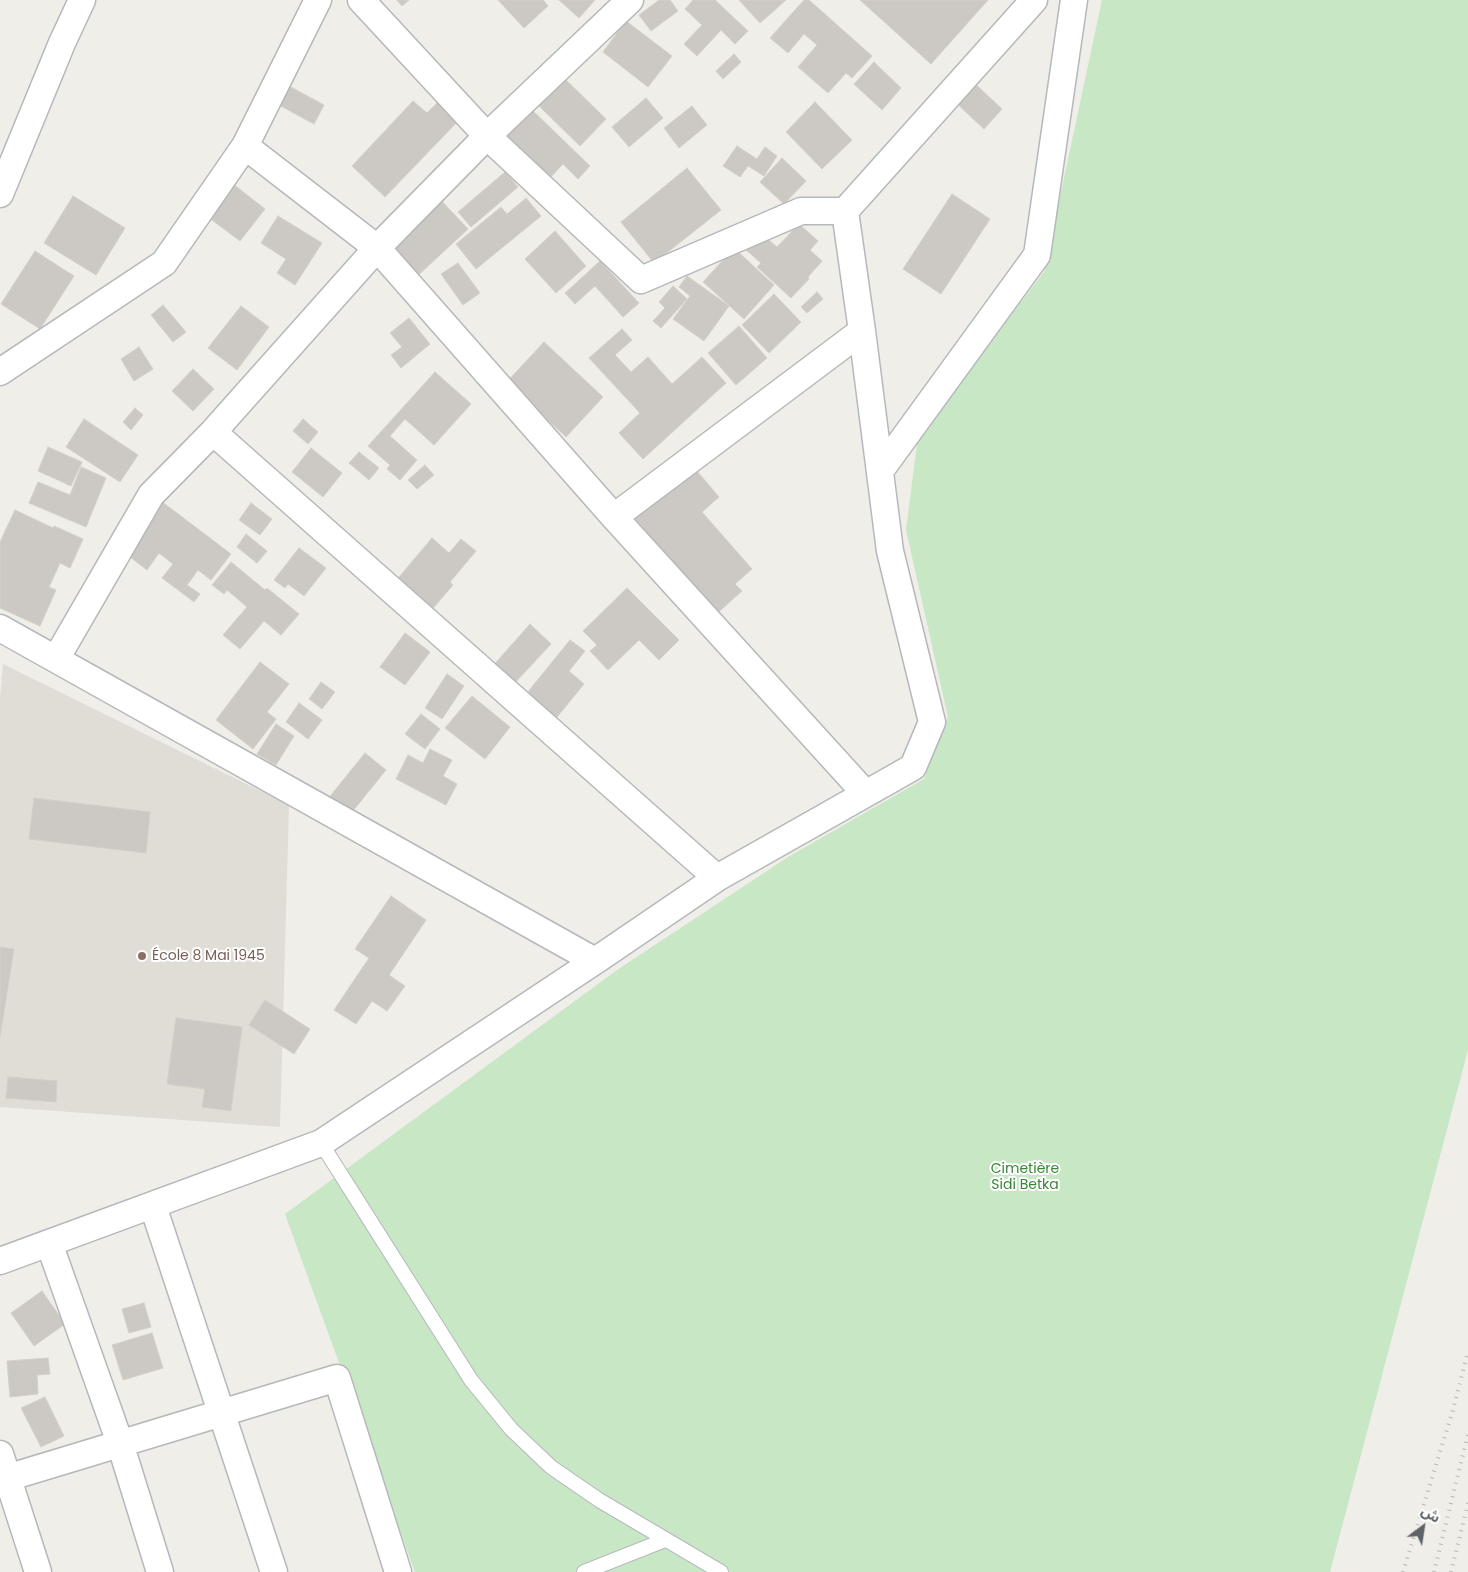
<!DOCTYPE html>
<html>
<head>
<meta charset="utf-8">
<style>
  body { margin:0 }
  #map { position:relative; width:1468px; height:1572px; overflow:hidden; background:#f0eee8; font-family:Poppins,"Noto Sans Arabic",sans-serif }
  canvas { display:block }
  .north { position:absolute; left:1398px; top:1502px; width:50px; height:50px; -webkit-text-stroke:4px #fff; paint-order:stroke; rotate:31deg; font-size:14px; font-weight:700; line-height:20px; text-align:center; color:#5f6367 }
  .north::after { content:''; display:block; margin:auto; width:18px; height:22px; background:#5f6367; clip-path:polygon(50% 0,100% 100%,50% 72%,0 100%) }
</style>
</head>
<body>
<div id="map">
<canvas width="1468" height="1572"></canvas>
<div class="north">ش</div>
</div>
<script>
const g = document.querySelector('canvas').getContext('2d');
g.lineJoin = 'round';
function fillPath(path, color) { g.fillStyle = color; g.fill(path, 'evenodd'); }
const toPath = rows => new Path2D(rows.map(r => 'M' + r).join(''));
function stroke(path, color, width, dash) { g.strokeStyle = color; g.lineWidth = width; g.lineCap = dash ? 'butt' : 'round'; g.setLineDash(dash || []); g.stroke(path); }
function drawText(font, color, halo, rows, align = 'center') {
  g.font = font + ' Poppins,sans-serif'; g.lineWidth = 4; g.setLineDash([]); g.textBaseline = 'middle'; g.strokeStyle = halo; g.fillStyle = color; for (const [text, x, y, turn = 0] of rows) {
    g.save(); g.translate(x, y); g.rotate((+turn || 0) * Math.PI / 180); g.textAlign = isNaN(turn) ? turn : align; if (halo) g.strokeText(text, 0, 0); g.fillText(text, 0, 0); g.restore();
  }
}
fillPath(toPath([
  [3,664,289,805,280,1127,0,1107,0,699]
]), '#e0ddd6');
fillPath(toPath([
  [1102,0,1468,0,1468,1050,1330,1572,415,1572,285,1214,617,970,788,857,924,779,948,717,906,530,918,436,1044,272]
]), '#c7e7c5');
const building = toPath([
  [397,0,409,0,402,6,397,0],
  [498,0,543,0,548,6,524,28,498,0],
  [559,0,595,0,579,18,559,0],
  [659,0,670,0,678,11,651,31,639,15,659,0],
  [693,0,715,0,748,31,735,44,721,30,697,56,684,44,702,25,685,9,693,0],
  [739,0,786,0,760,23,739,0],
  [804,0,809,0,872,56,852,78,846,73,828,93,798,67,817,45,804,34,788,53,770,38,804,0],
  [860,0,988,0,931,64,860,0],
  [626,21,672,56,648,87,603,52,626,21],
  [734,54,741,62,723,79,716,71,734,54],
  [874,62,901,88,882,110,854,84,874,62],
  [563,77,606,119,580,146,537,104,563,77],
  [970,79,1002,109,984,129,952,99,970,79],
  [289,86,324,105,314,124,279,105,289,86],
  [646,98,663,118,629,147,612,127,646,98],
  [441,99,461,118,385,197,352,166,413,101,427,113,441,99],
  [815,102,852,140,822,169,786,132,815,102],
  [692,106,707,125,679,148,664,128,692,106],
  [529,107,590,166,578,179,563,164,548,180,502,135,529,107],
  [737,146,757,159,765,147,777,156,764,176,748,166,740,177,723,166,737,146],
  [782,158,806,181,784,204,760,182,782,158],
  [687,168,721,210,654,263,621,222,687,168],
  [505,172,518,187,471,227,458,212,505,172],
  [233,184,265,209,240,241,208,217,233,184],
  [952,194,990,219,941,294,903,269,952,194],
  [73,196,125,228,96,275,44,243,73,196],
  [437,196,468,229,413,280,382,247,437,196],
  [526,198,541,216,476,269,456,244,501,207,507,214,526,198],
  [278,216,322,243,295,285,277,273,286,259,261,243,278,216],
  [799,224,818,241,810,250,822,261,808,277,809,279,791,298,757,267,761,263,745,249,760,232,777,247,799,224],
  [555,231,586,266,556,293,525,259,555,231],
  [734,248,774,285,744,319,703,282,734,248],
  [35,251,74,276,40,329,1,304,35,251],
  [600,261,639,303,623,317,595,286,575,304,565,293,600,261],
  [458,263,480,293,463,305,441,274,458,263],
  [687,276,729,306,704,341,673,319,690,296,679,287,687,276],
  [673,286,687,299,661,328,653,321,665,308,659,302,673,286],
  [817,292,823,299,807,313,801,307,817,292],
  [774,294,801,322,769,353,742,325,774,294],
  [163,305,186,332,173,342,151,315,163,305],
  [241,306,269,327,237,370,208,348,241,306],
  [409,318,430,344,401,368,391,355,402,347,390,333,409,318],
  [739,326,767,358,736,385,708,353,739,326],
  [622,329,632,340,615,355,631,372,648,357,672,384,702,357,726,383,643,459,619,433,640,413,589,358,622,329],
  [544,342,603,397,566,437,537,410,504,385,544,342],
  [139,347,153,369,134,381,121,359,139,347],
  [193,369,214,389,193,411,172,391,193,369],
  [435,372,471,404,434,445,405,419,390,436,417,460,400,480,387,469,390,465,368,446,435,372],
  [135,408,143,415,131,430,123,422,135,408],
  [84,419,138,455,120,482,66,447,84,419],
  [303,419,318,432,308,444,293,431,303,419],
  [48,447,82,462,71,486,38,471,48,447],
  [311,448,342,473,323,497,292,472,311,448],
  [359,452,379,468,369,480,349,463,359,452],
  [691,464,719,497,702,512,752,569,735,584,742,591,713,617,660,548,632,515,691,464],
  [425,465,434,475,417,489,408,480,425,465],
  [81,467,106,478,86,527,29,503,38,482,70,495,81,467],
  [161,501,231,554,211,580,198,570,187,585,200,594,194,602,162,578,173,564,159,553,147,570,125,553,161,501],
  [251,503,272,519,260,535,239,520,251,503],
  [15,510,53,528,54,526,83,539,70,568,60,563,49,587,56,590,40,626,0,608,0,542,15,510],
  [246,534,267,551,257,563,237,547,246,534],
  [432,538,449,553,461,539,476,551,450,582,453,585,429,613,394,583,432,538],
  [299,548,326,568,304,596,288,584,285,588,274,580,299,548],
  [231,562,265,590,267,588,299,614,281,635,264,621,240,649,223,635,247,607,227,590,224,594,212,585,231,562],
  [627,588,679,640,659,660,639,640,608,670,590,651,597,645,583,631,627,588],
  [530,624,551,644,513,685,492,667,530,624],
  [405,633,430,652,405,685,380,667,405,633],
  [570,640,585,651,569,671,584,684,553,722,523,698,570,640],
  [260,662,289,684,267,712,276,719,253,749,216,720,260,662],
  [447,674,464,686,442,719,425,708,447,674],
  [321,682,335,692,322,709,309,699,321,682],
  [472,696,510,727,485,759,445,728,472,696],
  [299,703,322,720,308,739,286,722,299,703],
  [421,714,440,729,425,749,405,734,421,714],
  [276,724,294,736,276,765,257,754,276,724],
  [430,749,452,760,443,776,457,784,446,805,396,779,408,755,423,763,430,749],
  [365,753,386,770,348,817,327,800,365,753],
  [34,798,150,812,146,853,29,839,34,798],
  [391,896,426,920,389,975,405,986,387,1011,372,1001,356,1024,334,1010,369,958,355,949,391,896],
  [0,947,14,949,0,1037,0,947],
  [265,1000,310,1029,294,1054,249,1025,265,1000],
  [176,1018,242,1027,231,1111,202,1107,205,1089,167,1084,176,1018],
  [8,1077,57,1081,56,1102,6,1098,8,1077],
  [42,1291,65,1324,34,1346,11,1313,42,1291],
  [144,1303,151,1327,129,1333,122,1309,144,1303],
  [152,1333,163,1368,123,1380,112,1345,152,1333],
  [48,1358,50,1374,37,1375,38,1394,10,1397,7,1361,48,1358],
  [45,1397,64,1436,41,1447,21,1408,45,1397]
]);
fillPath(building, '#ccc9c4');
stroke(building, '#d5cfc6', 1);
const lane = toPath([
  [321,1143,471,1380,511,1429,551,1467,599,1500,721,1572],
  [584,1572,665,1540]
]);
const street = toPath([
  [361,0,487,136,641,280,801,211,845,211],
  [245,146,377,248,614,517,865,793],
  [0,194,62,43,82,0],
  [0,372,164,263,245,146,318,0],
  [213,432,717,878],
  [880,471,1037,255,1074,0],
  [614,517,862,331],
  [0,628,595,961,717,878,913,767,932,722,890,551,862,331,845,211,1034,0],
  [56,659,151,495,213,432,377,248,487,136,630,0],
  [153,1206,274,1572],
  [49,1243,120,1443,160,1572],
  [0,1261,321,1143,595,961],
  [0,1454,38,1572],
  [0,1480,337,1378,398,1572]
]);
stroke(lane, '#b5b8bb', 16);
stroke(street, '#b5b8bb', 29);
stroke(lane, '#fff', 14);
stroke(street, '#fff', 26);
stroke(toPath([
  [1403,1572,1453,1410,1468,1351],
  [1434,1572,1468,1434],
  [1451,1572,1468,1503]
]), '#b6b7b7', 4, [1, 6]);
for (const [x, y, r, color] of [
  [142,956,5,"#8d6e63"]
]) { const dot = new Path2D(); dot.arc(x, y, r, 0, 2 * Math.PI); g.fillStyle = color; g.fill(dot); stroke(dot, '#fff', 2); }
drawText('14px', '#785e54', '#fff', [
  ["École 8 Mai 1945",152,956]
], 'left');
drawText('14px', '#398637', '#fff', [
  ["Cimetière",1025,1169],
  ["Sidi Betka",1025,1185]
]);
</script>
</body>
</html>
